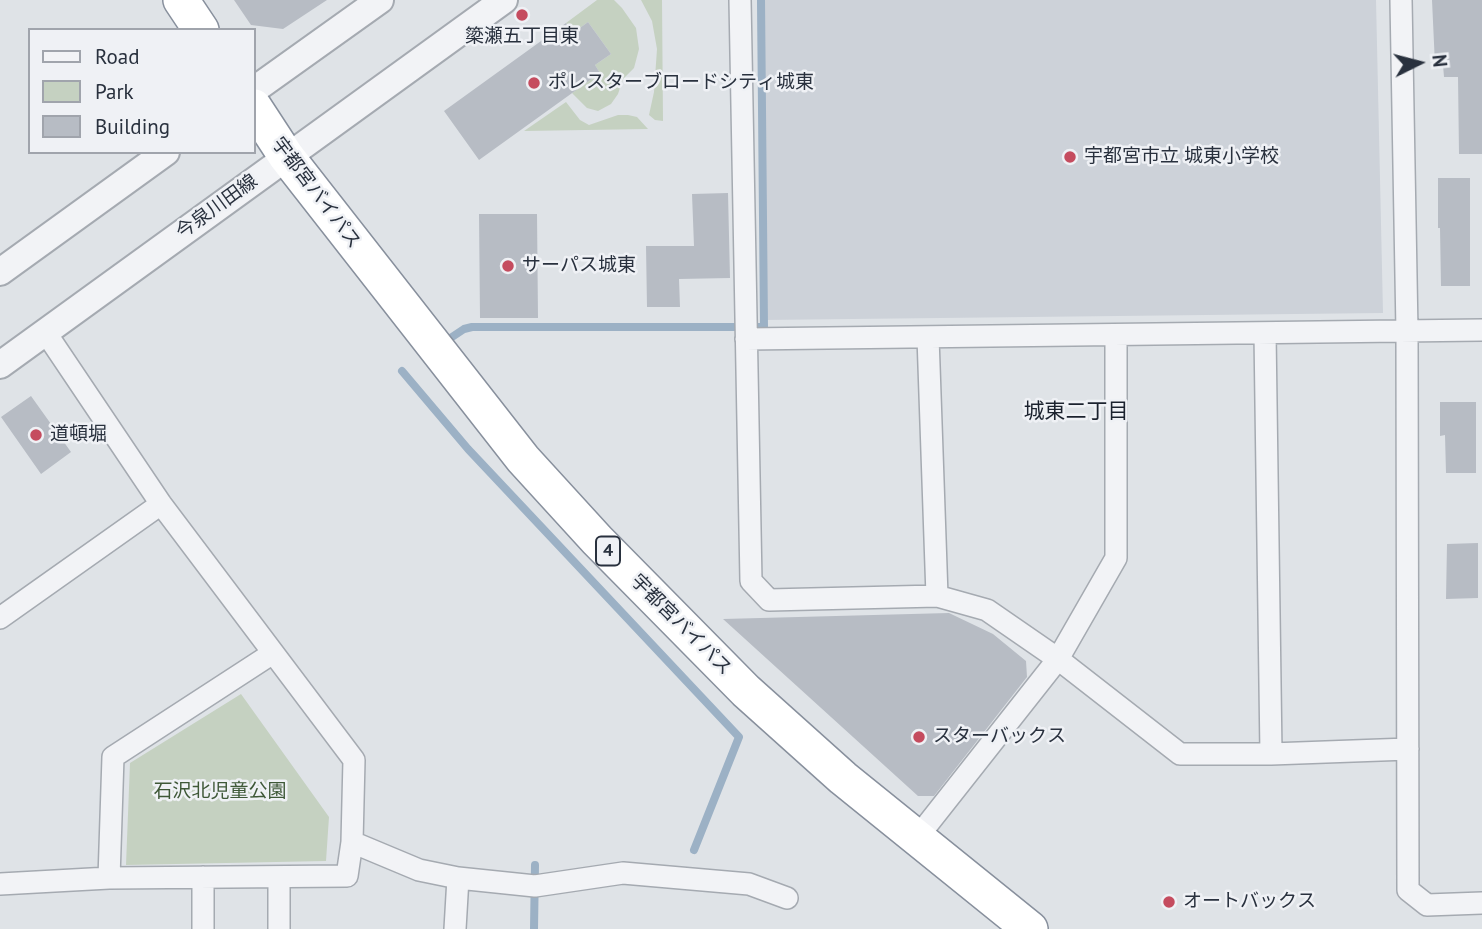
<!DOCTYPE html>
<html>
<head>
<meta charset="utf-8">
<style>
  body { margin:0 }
  #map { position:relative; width:1482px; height:929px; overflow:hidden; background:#dfe3e7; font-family:"PT Sans",sans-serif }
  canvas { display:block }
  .legend { position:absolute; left:28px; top:28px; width:228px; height:126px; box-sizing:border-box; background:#eff1f5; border:2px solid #a0a4ac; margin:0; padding:9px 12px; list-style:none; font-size:21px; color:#29313e }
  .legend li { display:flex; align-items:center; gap:14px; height:35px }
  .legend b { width:35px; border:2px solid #a0a4ac }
  .north { position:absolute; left:1384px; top:28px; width:70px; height:70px; -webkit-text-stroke:5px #eff1f5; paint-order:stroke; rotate:84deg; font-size:19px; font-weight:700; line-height:28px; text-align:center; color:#29313e }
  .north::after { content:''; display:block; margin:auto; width:24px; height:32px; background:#29313e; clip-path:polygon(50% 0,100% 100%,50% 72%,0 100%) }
</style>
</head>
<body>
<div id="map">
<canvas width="1482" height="929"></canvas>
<ul class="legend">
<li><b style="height:9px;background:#f2f3f6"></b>Road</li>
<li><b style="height:19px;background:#c5d1c1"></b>Park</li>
<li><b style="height:19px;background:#b7bcc4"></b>Building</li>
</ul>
<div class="north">N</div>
</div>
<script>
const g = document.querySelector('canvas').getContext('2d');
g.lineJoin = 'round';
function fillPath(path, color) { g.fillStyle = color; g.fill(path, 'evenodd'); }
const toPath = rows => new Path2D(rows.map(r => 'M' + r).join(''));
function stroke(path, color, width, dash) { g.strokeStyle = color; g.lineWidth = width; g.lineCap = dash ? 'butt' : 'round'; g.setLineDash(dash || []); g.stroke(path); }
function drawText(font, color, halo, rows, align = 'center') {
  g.font = font + ' "PT Sans","Noto Sans JP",sans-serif'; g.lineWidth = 5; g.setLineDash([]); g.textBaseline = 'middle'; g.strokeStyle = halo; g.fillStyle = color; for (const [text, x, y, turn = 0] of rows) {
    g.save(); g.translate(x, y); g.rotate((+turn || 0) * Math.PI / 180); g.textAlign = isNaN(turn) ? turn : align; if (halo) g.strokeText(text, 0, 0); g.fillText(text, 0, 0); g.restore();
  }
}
fillPath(toPath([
  [757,0,1376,0,1383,313,763,320]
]), '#cdd2d9');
fillPath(toPath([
  [597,0,614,0,622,8,636,28,639,49,634,68,623,79,618,94,611,104,598,111,587,108,572,93,600,73,595,65,611,54,588,22,573,33,566,23],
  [641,0,662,0,663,121,655,120,649,115,654,92,657,49,652,21],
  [566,102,580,120,589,125,618,115,628,115,637,117,648,129,524,131],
  [241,694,329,817,326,861,126,865,130,763]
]), '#c5d1c1');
stroke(toPath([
  [446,341,464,329,472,327,764,327,761,0],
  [402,371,468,449,739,737,694,850],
  [534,929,535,865]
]), '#9cb1c5', 8);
fillPath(toPath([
  [234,0,327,0,283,29,251,25],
  [1432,0,1482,0,1482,154,1459,154,1458,77,1444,77,1443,65,1435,65],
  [588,22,611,54,595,65,600,73,479,160,444,111,566,23,573,33],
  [1438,178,1470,178,1470,286,1441,286,1440,228,1438,228],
  [728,193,730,278,679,279,680,307,647,307,646,246,694,246,692,194],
  [479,214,537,214,538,318,480,318],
  [31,396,71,452,41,474,1,417],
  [1440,402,1476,402,1476,473,1446,473,1445,435,1440,436],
  [1478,543,1478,598,1446,599,1447,544],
  [949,613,993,634,1026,661,1027,677,934,796,918,796,723,619]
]), '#b7bcc4');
const minor = toPath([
  [740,0,751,581,769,600,937,596],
  [1401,0,1407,331,1408,890,1427,905,1482,903],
  [46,333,161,504,354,760,352,842],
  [928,337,937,596,987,610,1058,659,1180,754,1271,754,1265,333],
  [746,339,1482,330],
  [0,618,161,504],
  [1271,754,1408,749],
  [916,839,1058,659,1116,558,1116,335],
  [203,877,203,929],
  [279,877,279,929],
  [109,878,113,757,273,653],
  [458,878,535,886,623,873,749,884,787,898],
  [0,884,109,878,347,876,352,842,419,870,458,878,455,929]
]);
const tertiary = toPath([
  [254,90,380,0],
  [0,272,166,152],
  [0,365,504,0]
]);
const trunk = toPath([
  [181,0,201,30],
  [254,107,286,156,523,459,597,540,746,691,843,778,1030,929]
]);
stroke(minor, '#a5aab1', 24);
stroke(tertiary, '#a5aab1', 30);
stroke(trunk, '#88909d', 38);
stroke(minor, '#f2f3f6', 21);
stroke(tertiary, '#f2f3f6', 26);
stroke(trunk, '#fff', 35);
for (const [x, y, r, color] of [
  [522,15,7,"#c54c5f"],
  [534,83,7,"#c54c5f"],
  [1070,157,7,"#c54c5f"],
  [508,266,7,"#c54c5f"],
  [36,435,7,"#c54c5f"],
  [919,737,7,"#c54c5f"],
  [1169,902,7,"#c54c5f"]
]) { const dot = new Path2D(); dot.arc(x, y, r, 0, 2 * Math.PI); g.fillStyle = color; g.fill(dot); stroke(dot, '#eff1f5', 2.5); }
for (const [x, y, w] of [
  [608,551,24]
]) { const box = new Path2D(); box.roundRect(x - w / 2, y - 14.5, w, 29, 5); g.fillStyle = '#eff1f5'; g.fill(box); stroke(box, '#29313e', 2); }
drawText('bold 18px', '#29313e', null, [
  ["4",608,551]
]);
drawText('19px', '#29313e', '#eff1f5', [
  ["簗瀬五丁目東",522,37,"center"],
  ["ポレスターブロードシティ城東",548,83],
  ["宇都宮市立 城東小学校",1084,157],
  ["サーパス城東",522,266],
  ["道頓堀",50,435],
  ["スターバックス",933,737],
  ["オートバックス",1183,902]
], 'left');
drawText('19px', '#29313e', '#eff1f5', [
  ["宇都宮バイパス",316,193,53],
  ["今泉川田線",217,207,-36],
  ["宇都宮バイパス",681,625,45]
]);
drawText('19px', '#3e5837', '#eff1f5', [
  ["石沢北児童公園",220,792]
]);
drawText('21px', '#1b222e', '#eff1f5', [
  ["城東二丁目",1076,412]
]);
</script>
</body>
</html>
